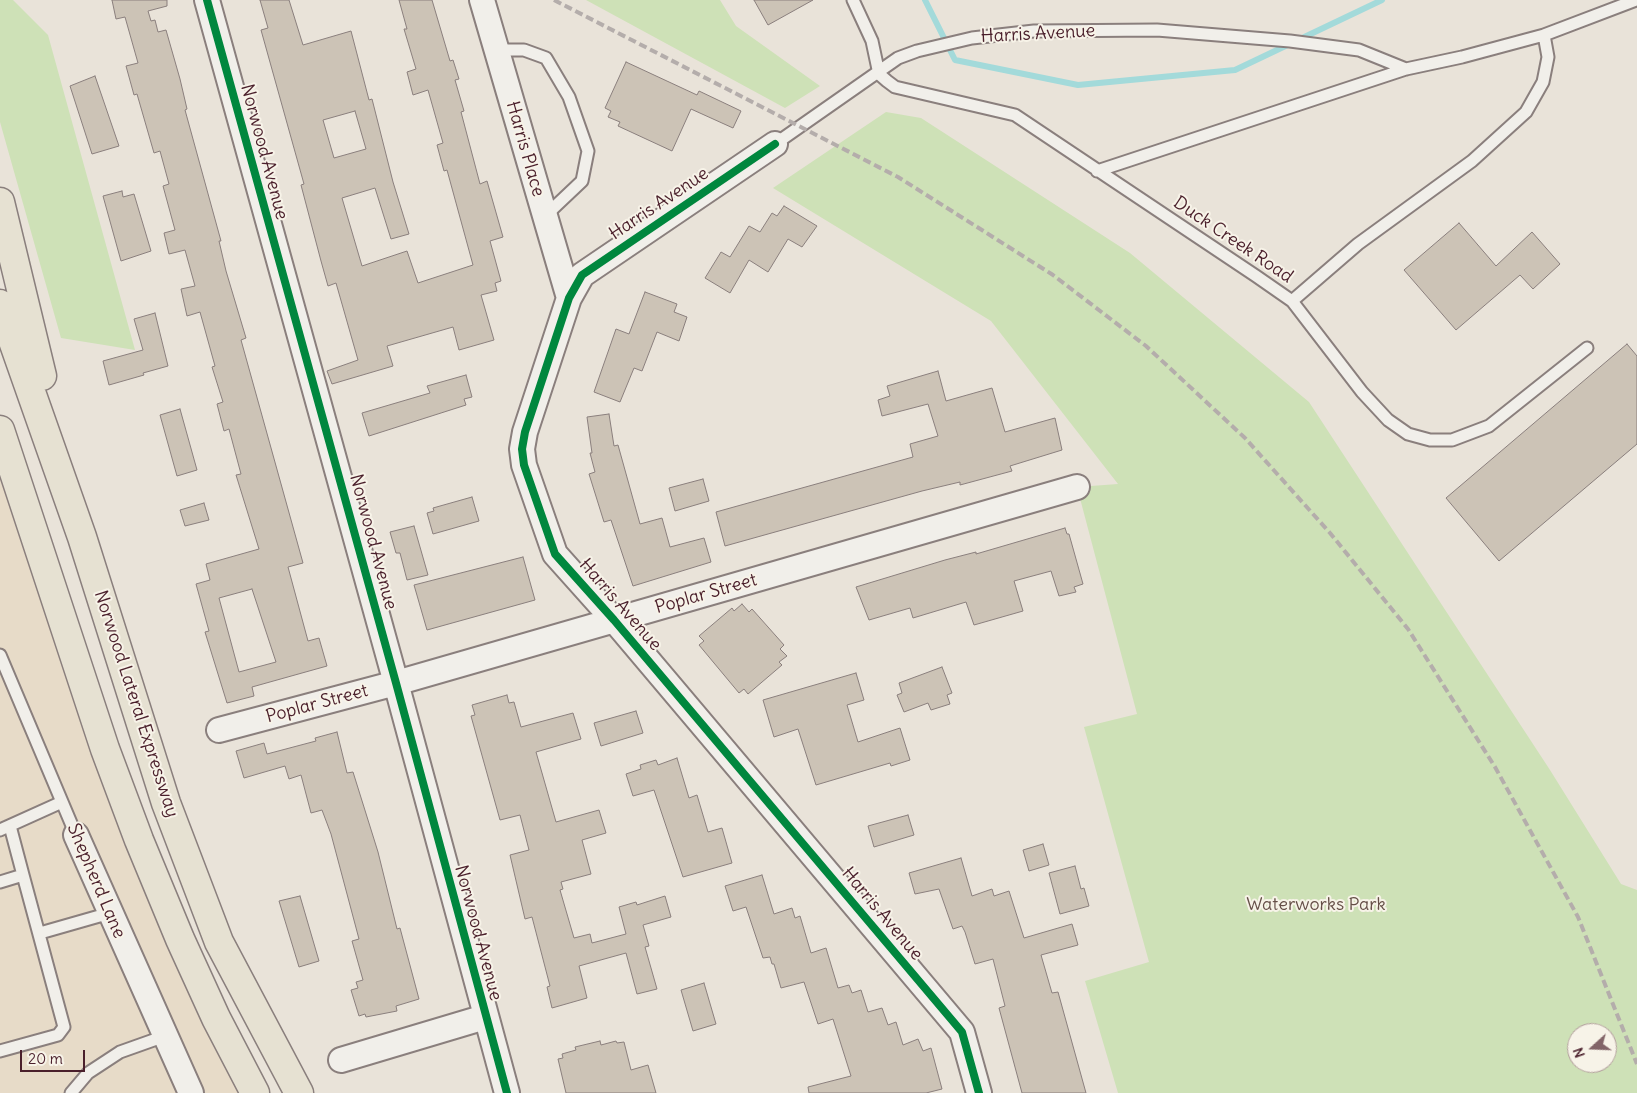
<!DOCTYPE html>
<html>
<head>
<meta charset="utf-8">
<style>
  body { margin:0 }
  #map { position:relative; width:1637px; height:1093px; overflow:hidden; background:#e9e3d9; font-family:Delius,sans-serif }
  canvas { display:block }
  .north { position:absolute; left:1567px; top:1023px; width:50px; height:50px; box-sizing:border-box; background:#f7f3e8; border:1px solid #b29e9c; border-radius:50%; rotate:250deg; font-size:14px; font-weight:700; line-height:20px; text-align:center; color:#4a1f2b }
  .north::after { content:''; display:block; margin:auto; width:18px; height:22px; background:#826468; clip-path:polygon(50% 0,100% 100%,50% 72%,0 100%) }
  .scale { position:absolute; left:20px; top:1050px; width:65px; height:22px; box-sizing:border-box; border:2px solid #4a1f2b; border-top:0; padding-left:6px; font-size:15px; line-height:18px; white-space:nowrap; color:#4a1f2b; -webkit-text-stroke:4px #f7f3e8; paint-order:stroke }
</style>
</head>
<body>
<div id="map">
<canvas width="1637" height="1093"></canvas>
<div class="north">N</div>
<div class="scale">20 m</div>
</div>
<script>
const g = document.querySelector('canvas').getContext('2d');
g.lineJoin = 'round';
function fillPath(path, color) { g.fillStyle = color; g.fill(path, 'evenodd'); }
const toPath = rows => new Path2D(rows.map(r => 'M' + r).join(''));
function stroke(path, color, width, dash) { g.strokeStyle = color; g.lineWidth = width; g.lineCap = dash ? 'butt' : 'round'; g.setLineDash(dash || []); g.stroke(path); }
function drawText(font, color, halo, rows, align = 'center') {
  g.font = font + ' Delius,sans-serif'; g.lineWidth = 4; g.setLineDash([]); g.textBaseline = 'middle'; g.strokeStyle = halo; g.fillStyle = color; for (const [text, x, y, turn = 0] of rows) {
    g.save(); g.translate(x, y); g.rotate((+turn || 0) * Math.PI / 180); g.textAlign = isNaN(turn) ? turn : align; if (halo) g.strokeText(text, 0, 0); g.fillText(text, 0, 0); g.restore();
  }
}
fillPath(toPath([
  [0,430,105,749,255,1093,0,1093]
]), '#e7dbc8');
fillPath(toPath([
  [0,0,13,0,48,35,135,350,61,338,0,122],
  [586,0,720,0,736,26,820,86,785,108],
  [886,112,921,118,1130,253,1309,402,1550,770,1621,884,1637,890,1637,1093,1118,1093,1085,981,1149,962,1084,727,1137,714,1077,487,1118,484,991,321,773,188],
  [1577,1033,1607,1033,1607,1063,1577,1063]
]), '#cee1b7');
stroke(toPath([
  [925,0,955,60,1078,85,1235,70,1382,0]
]), '#a3dada', 6);
const building = toPath([
  [112,0,167,0,167,6,148,11,151,21,155,20,158,32,166,30,180,79,187,109,185,110,221,241,219,241,226,271,246,338,241,340,303,563,288,567,308,641,319,638,327,666,252,687,254,696,227,703,205,632,209,631,196,584,210,580,206,564,259,549,236,475,241,474,229,429,224,431,217,404,223,402,212,367,215,366,200,312,187,316,181,289,195,286,185,250,169,254,164,233,175,230,163,186,169,184,160,151,154,153,137,94,134,95,126,66,138,63,125,17,116,19,112,0],
  [252,589,276,662,239,672,219,598,252,589],
  [260,0,289,0,303,45,351,31,369,100,372,99,393,182,409,234,391,239,375,188,342,198,362,266,407,251,418,283,473,265,447,170,444,171,437,145,443,143,428,90,413,95,407,72,416,69,404,29,407,29,399,0,432,0,450,61,453,60,459,79,455,80,464,111,461,112,480,184,487,181,503,237,490,241,501,281,495,283,497,291,481,295,494,340,459,350,453,327,387,346,393,366,332,384,327,371,358,360,336,283,328,286,321,261,301,185,304,184,261,30,268,28,260,0],
  [355,111,366,149,334,158,323,120,355,111],
  [754,0,813,0,768,25,754,0],
  [626,62,697,95,699,91,741,111,733,128,691,109,672,151,618,126,620,122,608,117,611,111,605,108,626,62],
  [95,76,119,146,92,154,70,86,95,76],
  [122,191,123,197,134,194,151,251,121,261,103,196,122,191],
  [784,206,817,226,802,247,788,239,768,272,749,260,730,293,705,278,721,252,730,257,749,226,760,232,772,213,777,216,784,206],
  [1459,223,1496,266,1532,232,1560,264,1533,289,1520,275,1456,330,1404,270,1459,223],
  [645,292,677,304,674,312,687,317,679,341,657,332,642,371,634,368,620,402,594,392,616,329,629,334,645,292],
  [155,313,168,366,143,373,144,375,109,385,103,361,143,350,134,319,155,313],
  [1627,344,1637,356,1637,444,1499,561,1446,498,1627,344],
  [938,371,946,401,992,388,1005,432,1055,418,1062,450,1010,466,1012,471,960,485,960,482,922,491,725,546,716,512,913,457,910,444,938,436,928,404,882,416,878,400,890,396,887,386,938,371],
  [466,375,472,397,464,399,466,405,369,436,362,413,430,393,427,386,466,375],
  [180,409,197,470,177,476,160,415,180,409],
  [609,414,614,446,618,445,640,524,662,518,670,547,704,538,711,562,633,586,611,520,604,522,589,474,595,472,590,453,592,453,587,417,609,414],
  [703,479,709,501,675,511,669,488,703,479],
  [472,497,479,521,433,534,427,513,434,511,433,508,472,497],
  [204,503,209,520,185,526,180,510,204,503],
  [414,526,428,575,407,580,400,553,396,553,390,532,414,526],
  [1065,528,1067,534,1069,534,1083,584,1074,587,1076,592,1059,596,1051,571,1014,581,1023,611,974,625,966,602,913,618,910,608,869,620,856,587,945,560,976,552,976,554,1065,528],
  [523,557,535,600,427,630,414,585,523,557],
  [742,604,749,612,752,609,784,645,780,649,787,656,779,662,782,665,748,694,744,689,739,693,699,645,704,641,699,636,732,608,734,611,742,604],
  [942,667,952,693,947,695,950,704,931,710,928,703,904,712,897,695,902,693,899,683,942,667],
  [856,673,864,700,847,705,858,742,900,728,910,760,891,766,890,763,816,785,798,729,774,737,763,700,856,673],
  [507,695,509,703,514,702,521,727,573,713,581,739,536,752,556,822,599,810,606,833,582,840,591,874,561,882,563,889,560,890,574,938,590,934,592,943,626,934,619,907,636,902,637,905,665,896,671,917,643,925,649,946,645,947,657,989,637,994,626,953,579,966,587,998,552,1008,547,987,550,986,532,917,525,919,510,855,529,850,520,815,500,820,471,716,475,715,472,705,507,695],
  [636,711,643,733,601,746,594,723,636,711],
  [337,732,347,773,353,772,378,852,397,929,400,928,419,999,396,1006,397,1011,366,1017,365,1014,359,1016,351,990,358,988,356,982,363,980,352,941,359,939,331,834,322,810,311,813,301,775,289,779,285,766,244,778,236,751,264,743,267,754,316,741,315,738,337,732],
  [677,758,689,798,697,795,708,832,722,828,732,863,683,877,654,790,633,796,626,774,641,769,640,765,656,760,658,765,677,758],
  [908,815,914,835,874,847,868,826,908,815],
  [1043,844,1049,865,1029,871,1023,850,1043,844],
  [961,858,972,896,992,889,994,896,1009,891,1024,938,1072,924,1078,945,1041,955,1052,993,1058,992,1086,1093,1022,1093,999,1008,1005,1006,993,959,975,964,965,932,962,926,953,929,939,889,915,894,909,873,961,858],
  [1075,866,1081,889,1084,888,1089,906,1060,914,1049,873,1075,866],
  [762,875,774,914,792,908,795,918,800,916,811,953,826,948,838,988,849,985,852,993,861,990,868,1012,882,1008,888,1025,896,1022,903,1045,918,1039,923,1051,931,1048,942,1089,926,1093,809,1093,808,1087,851,1076,833,1019,818,1024,804,982,781,988,774,964,772,964,770,957,763,958,746,907,733,911,725,886,762,875],
  [300,896,319,961,299,967,279,901,300,896],
  [704,983,716,1024,693,1031,681,990,704,983],
  [600,1041,601,1045,616,1041,617,1043,624,1042,631,1070,648,1065,656,1093,566,1093,558,1059,563,1058,562,1054,576,1050,575,1047,600,1041]
]);
fillPath(building, '#ccc3b6');
stroke(building, '#8a7f7d', 1);
const lane = toPath([
  [853,0,872,41,879,74,887,81,895,87,1015,115,1256,276,1292,301,1362,392,1388,420,1408,434,1430,440,1452,440,1489,426,1587,348],
  [496,50,524,50,546,58,569,97,588,151,582,181,545,216],
  [775,144,898,58,917,51,972,38,1034,31,1157,30,1290,41,1359,50,1406,69],
  [1097,171,1406,69,1462,57,1544,35,1636,0],
  [1292,301,1358,244,1472,161,1526,112,1543,82,1548,57,1544,35],
  [0,655,76,835],
  [10,826,23,875],
  [0,830,62,802],
  [0,882,23,875,64,1027,58,1035,0,1051],
  [40,933,110,913],
  [71,1093,88,1073,120,1052,165,1036]
]);
const street = toPath([
  [207,0,396,683,507,1093],
  [482,0,569,298],
  [775,144,582,275,569,298,525,432,522,449,524,465,555,554,614,620,962,1032,979,1093],
  [219,730,396,683,1077,487],
  [76,835,191,1093],
  [341,1060,485,1017]
]);
const highway = toPath([
  [0,202,42,376],
  [0,304,82,537,166,803,219,942,299,1093],
  [0,430,105,749,139,840,180,939,216,1018,255,1093]
]);
stroke(lane, '#8a7f7d', 15);
stroke(street, '#8a7f7d', 28);
stroke(highway, '#8a7f7d', 31);
stroke(lane, '#f1efea', 11);
stroke(street, '#f1efea', 24);
stroke(highway, '#e6e1d2', 28);
stroke(toPath([
  [554,0,898,177,1053,275,1146,346,1245,438,1330,533,1408,629,1495,767,1578,917,1637,1064]
]), '#b4adab', 4, [8, 4]);
stroke(toPath([
  [207,0,396,683,507,1093],
  [775,144,582,275,569,298,525,432,522,449,524,465,555,554,614,620,962,1032,979,1093]
]), '#00873e', 8);
drawText('18px', '#4a1f2b', '#f7f3e8', [
  ["Harris Avenue",1038,34,-3],
  ["Harris Place",525,149,74],
  ["Norwood Avenue",264,152,75],
  ["Harris Avenue",659,204,-34],
  ["Duck Creek Road",1233,240,34],
  ["Norwood Avenue",373,542,75],
  ["Poplar Street",706,594,-16],
  ["Harris Avenue",620,605,49],
  ["Norwood Lateral Expressway",136,704,72],
  ["Poplar Street",317,704,-15],
  ["Shepherd Lane",96,881,67],
  ["Harris Avenue",882,914,50],
  ["Norwood Avenue",478,933,75]
]);
drawText('18px', '#654f47', '#f7f3e8', [
  ["Waterworks Park",1316,905]
]);
</script>
</body>
</html>
